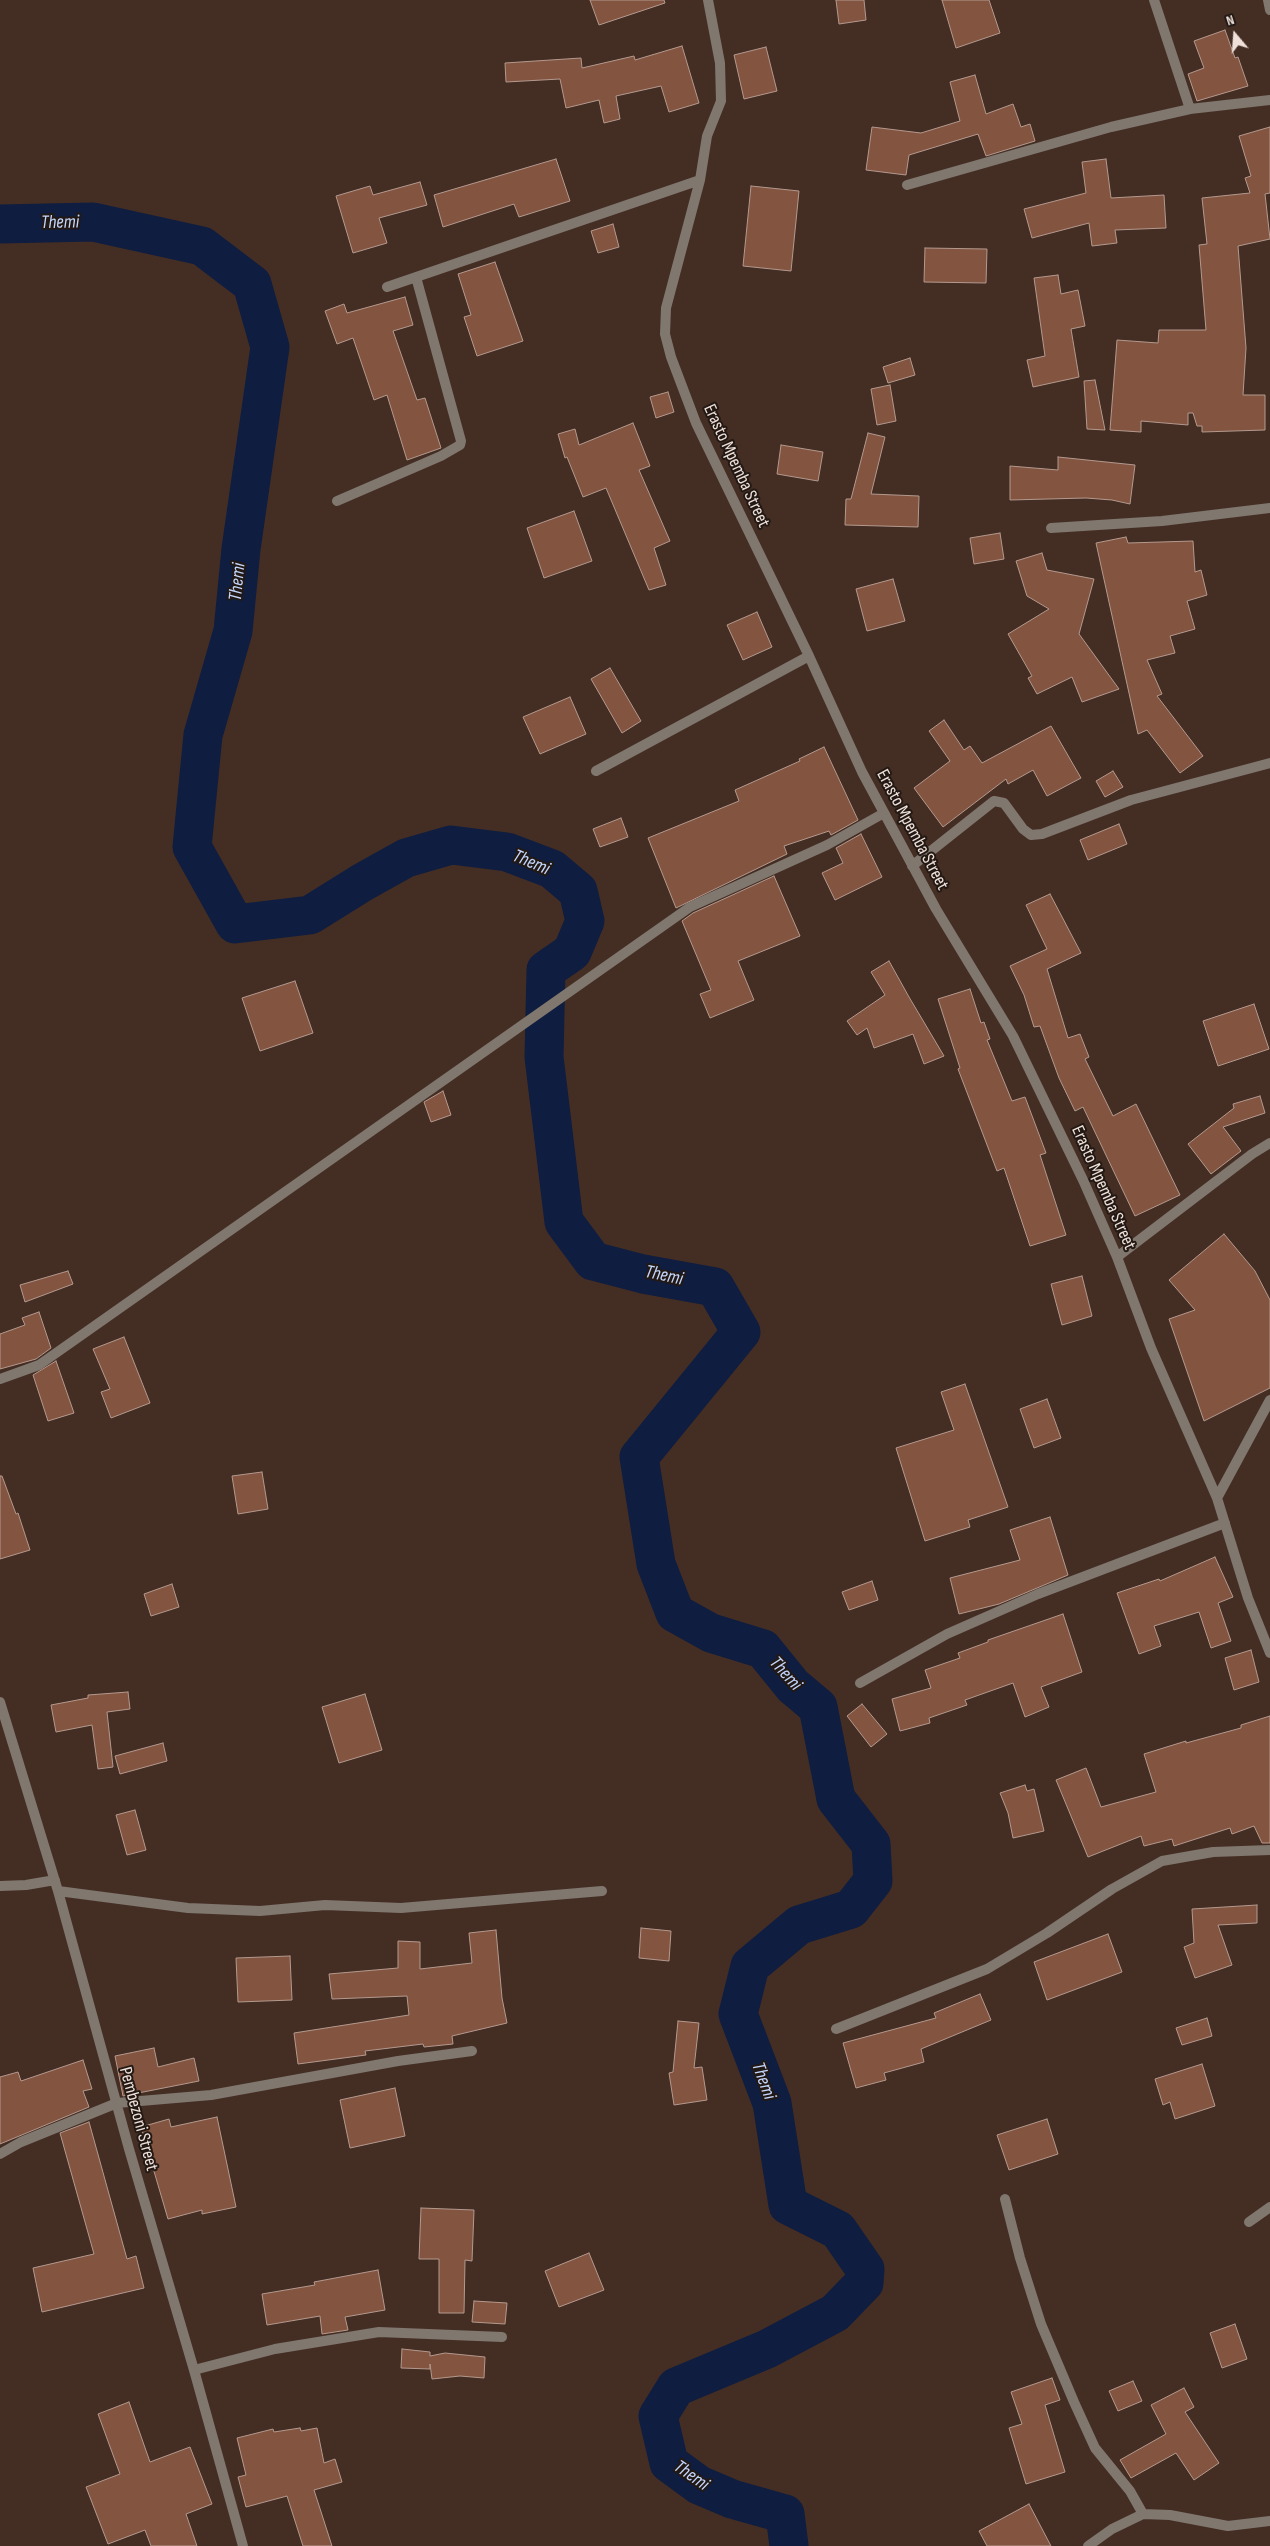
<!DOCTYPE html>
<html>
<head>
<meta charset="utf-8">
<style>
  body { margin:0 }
  #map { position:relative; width:1270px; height:2546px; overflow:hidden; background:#442e24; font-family:"Sofia Sans Condensed",sans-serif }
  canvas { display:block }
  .north { position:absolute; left:1210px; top:10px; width:50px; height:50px; -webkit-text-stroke:4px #231914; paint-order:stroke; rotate:342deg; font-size:14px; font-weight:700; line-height:20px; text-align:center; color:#efe1da }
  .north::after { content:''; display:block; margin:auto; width:18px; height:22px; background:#efe1da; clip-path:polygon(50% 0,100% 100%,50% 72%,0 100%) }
</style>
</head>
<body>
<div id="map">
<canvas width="1270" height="2546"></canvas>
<div class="north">N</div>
</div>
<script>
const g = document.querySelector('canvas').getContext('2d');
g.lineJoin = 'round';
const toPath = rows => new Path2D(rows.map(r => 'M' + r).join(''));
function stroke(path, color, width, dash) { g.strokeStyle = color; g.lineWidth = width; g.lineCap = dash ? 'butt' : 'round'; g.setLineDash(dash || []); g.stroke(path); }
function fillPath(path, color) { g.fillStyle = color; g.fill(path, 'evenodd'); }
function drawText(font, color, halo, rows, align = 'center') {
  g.font = font + ' "Sofia Sans Condensed",sans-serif'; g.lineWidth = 4; g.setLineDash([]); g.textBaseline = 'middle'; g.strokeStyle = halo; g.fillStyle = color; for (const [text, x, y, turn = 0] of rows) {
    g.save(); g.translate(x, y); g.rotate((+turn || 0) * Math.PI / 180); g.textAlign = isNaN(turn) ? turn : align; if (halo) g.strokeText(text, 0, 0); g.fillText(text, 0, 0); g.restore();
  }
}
stroke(toPath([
  [0,224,93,222,202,246,252,284,270,347,241,549,233,631,203,735,192,847,235,924,310,915,363,882,406,858,451,845,507,852,552,869,578,891,585,921,572,952,546,970,544,1057,564,1222,593,1261,643,1274,715,1287,741,1332,639,1457,656,1564,675,1613,711,1633,763,1649,793,1686,818,1707,836,1799,871,1844,873,1881,851,1909,799,1925,750,1966,738,2014,772,2103,788,2205,838,2230,865,2269,864,2283,835,2313,767,2349,676,2387,658,2416,669,2463,699,2485,732,2499,785,2514,789,2546]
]), '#0f1d40', 39);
const building = toPath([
  [590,0,664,0,665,3,599,25,590,0],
  [836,0,864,0,866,20,839,24,836,0],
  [942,0,989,0,1000,33,956,48,942,0],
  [1225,30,1235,58,1238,57,1248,86,1197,101,1188,74,1204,68,1194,41,1225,30],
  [682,46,699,103,669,112,661,86,616,96,620,119,604,123,599,100,566,108,560,79,506,82,505,63,581,58,582,68,634,56,635,60,682,46],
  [766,47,777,91,744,99,734,55,766,47],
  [975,75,986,114,1013,104,1021,127,1030,124,1035,141,986,156,978,134,909,155,906,175,866,170,872,127,921,133,960,121,950,82,975,75],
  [1270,127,1270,193,1265,194,1270,239,1238,246,1246,348,1243,395,1265,395,1265,430,1202,432,1202,426,1197,426,1193,413,1188,413,1188,425,1141,421,1141,432,1110,430,1117,340,1158,343,1159,330,1206,330,1199,245,1207,244,1202,198,1250,193,1245,178,1251,176,1239,136,1270,127],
  [556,159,570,201,519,217,514,204,443,227,434,195,556,159],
  [1106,159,1111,198,1164,195,1166,228,1115,230,1117,243,1092,246,1089,223,1032,238,1024,209,1086,193,1082,162,1106,159],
  [420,182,427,205,379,218,387,243,353,253,336,196,370,186,373,195,420,182],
  [751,186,799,191,791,271,743,266,751,186],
  [613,224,619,247,598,253,591,231,613,224],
  [925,248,987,249,986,283,924,282,925,248],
  [495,262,523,341,477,356,464,317,471,315,458,274,495,262],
  [1058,275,1061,294,1078,290,1085,326,1071,329,1079,377,1033,387,1027,360,1045,356,1034,278,1058,275],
  [405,297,413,325,393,331,417,400,425,398,441,448,407,460,387,395,374,400,353,338,337,344,325,311,344,304,347,313,405,297],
  [910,358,915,375,888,383,883,367,910,358],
  [1095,380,1105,430,1087,429,1084,381,1095,380],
  [890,385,896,421,877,425,871,389,890,385],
  [668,392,674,412,656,418,650,397,668,392],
  [633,423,650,466,639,470,670,541,654,548,666,585,649,590,606,488,583,497,567,457,565,458,558,434,575,429,579,445,633,423],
  [868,433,885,437,871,494,919,496,918,527,845,525,846,499,851,499,868,433],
  [781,445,823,452,818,481,777,474,781,445],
  [1058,457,1135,465,1130,504,1112,500,1086,498,1010,500,1010,466,1058,470,1058,457],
  [574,511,592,561,544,578,527,528,574,511],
  [1000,533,1004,559,974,564,970,538,1000,533],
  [1126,537,1128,543,1193,541,1195,572,1201,570,1207,595,1187,601,1195,629,1170,636,1175,653,1147,660,1162,694,1157,696,1203,756,1180,773,1147,730,1138,734,1096,543,1126,537],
  [1042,553,1047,570,1094,579,1079,634,1119,689,1082,702,1072,677,1037,694,1028,678,1032,676,1008,634,1049,609,1027,596,1016,561,1042,553],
  [893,579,905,621,867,631,856,589,893,579],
  [757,612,772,647,743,660,727,625,757,612],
  [610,668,641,721,622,733,591,679,610,668],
  [570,697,586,734,540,754,523,717,570,697],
  [944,720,964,750,970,746,982,763,1051,726,1081,778,1047,796,1033,770,1008,784,1006,779,943,827,914,788,950,761,929,731,944,720],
  [824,747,858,820,831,835,829,831,784,846,787,854,676,908,648,838,739,801,735,790,800,761,799,759,824,747],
  [1113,771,1123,787,1105,797,1096,781,1113,771],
  [621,818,628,837,600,847,593,829,621,818],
  [1119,824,1127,844,1088,860,1080,840,1119,824],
  [861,834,882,877,835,900,822,873,843,863,836,848,861,834],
  [774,876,800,936,738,961,754,1000,710,1018,700,994,711,990,682,921,693,913,774,876],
  [1050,894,1081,953,1047,969,1068,1038,1080,1034,1089,1057,1085,1059,1113,1116,1136,1104,1180,1195,1135,1216,1083,1107,1075,1111,1059,1078,1040,1026,1034,1027,1024,995,1010,966,1047,949,1026,905,1050,894],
  [889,961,909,997,944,1056,924,1064,913,1034,874,1048,867,1028,857,1035,847,1021,885,995,871,972,889,961],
  [295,981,313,1033,260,1051,242,998,295,981],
  [970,989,981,1023,984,1022,990,1039,987,1040,1012,1101,1025,1097,1046,1153,1040,1155,1066,1235,1030,1246,1004,1168,997,1171,958,1069,960,1068,938,999,970,989],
  [1254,1004,1269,1049,1218,1066,1203,1021,1254,1004],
  [443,1091,451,1115,431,1122,424,1102,443,1091],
  [1260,1096,1265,1113,1223,1127,1241,1151,1211,1174,1188,1144,1234,1108,1233,1104,1260,1096],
  [1224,1234,1255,1271,1270,1300,1270,1388,1204,1421,1169,1319,1195,1310,1169,1280,1224,1234],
  [68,1271,73,1284,25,1302,20,1285,68,1271],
  [1082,1276,1092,1316,1062,1325,1051,1284,1082,1276],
  [39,1312,51,1348,36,1359,0,1369,0,1334,25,1325,22,1318,39,1312],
  [124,1337,150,1403,111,1418,101,1392,110,1389,93,1349,124,1337],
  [56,1361,74,1413,48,1421,33,1375,56,1361],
  [965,1384,1008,1507,968,1520,970,1527,925,1541,896,1448,954,1430,941,1392,965,1384],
  [1047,1399,1061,1438,1034,1448,1020,1409,1047,1399],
  [262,1472,268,1509,238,1514,232,1476,262,1472],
  [0,1476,2,1476,16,1514,18,1513,30,1550,0,1559,0,1476],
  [1050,1517,1068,1575,999,1604,959,1614,950,1578,1020,1560,1010,1530,1050,1517],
  [1215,1557,1233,1597,1218,1603,1231,1641,1211,1648,1199,1612,1154,1626,1161,1646,1139,1654,1117,1593,1159,1579,1160,1581,1215,1557],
  [872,1581,878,1600,849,1610,842,1592,872,1581],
  [172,1584,179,1607,151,1616,144,1594,172,1584],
  [1063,1614,1082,1672,1041,1687,1049,1707,1025,1717,1013,1683,965,1700,967,1705,929,1718,930,1723,900,1731,892,1699,931,1688,925,1670,960,1658,958,1653,988,1642,988,1640,1063,1614],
  [1251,1650,1259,1682,1234,1690,1225,1658,1251,1650],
  [128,1692,130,1709,107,1712,113,1767,98,1769,92,1725,56,1732,51,1705,88,1698,88,1695,128,1692],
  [365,1694,382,1750,339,1763,322,1707,365,1694],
  [862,1704,887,1734,871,1747,847,1716,862,1704],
  [1270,1716,1270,1843,1262,1843,1254,1826,1232,1834,1230,1828,1174,1846,1172,1839,1144,1846,1141,1836,1088,1857,1056,1780,1086,1768,1101,1807,1156,1792,1144,1754,1186,1741,1186,1743,1241,1728,1241,1725,1270,1716],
  [163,1743,167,1761,120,1774,115,1756,163,1743],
  [1025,1785,1027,1791,1034,1789,1044,1831,1013,1838,1008,1813,1000,1793,1025,1785],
  [135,1810,146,1850,127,1855,116,1815,135,1810],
  [1257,1905,1257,1923,1218,1925,1232,1965,1195,1978,1184,1947,1194,1943,1192,1909,1257,1905],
  [641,1928,671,1931,669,1961,639,1958,641,1928],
  [496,1930,502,1998,507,2023,452,2036,453,2044,424,2047,423,2044,365,2051,366,2055,298,2064,294,2033,409,2015,407,1996,332,1999,329,1974,398,1968,398,1941,420,1942,420,1969,472,1963,469,1933,496,1930],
  [1108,1934,1122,1972,1047,2000,1034,1962,1108,1934],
  [290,1956,292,2000,238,2002,236,1958,290,1956],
  [980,1994,991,2020,921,2049,924,2062,884,2073,886,2080,856,2088,843,2043,936,2018,934,2013,980,1994],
  [1207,2018,1212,2036,1182,2045,1176,2028,1207,2018],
  [678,2021,699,2023,694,2068,702,2067,707,2100,674,2105,669,2073,673,2072,678,2021],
  [154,2048,158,2067,194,2058,199,2081,123,2096,115,2056,154,2048],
  [83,2060,92,2089,83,2091,89,2107,0,2144,0,2077,18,2072,21,2081,83,2060],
  [1202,2064,1215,2106,1175,2119,1170,2102,1163,2105,1155,2079,1202,2064],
  [395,2088,405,2136,350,2148,340,2100,395,2088],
  [217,2117,236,2207,202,2214,202,2210,168,2219,141,2127,169,2119,171,2127,217,2117],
  [1047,2119,1058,2154,1009,2170,997,2135,1047,2119],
  [89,2122,127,2259,136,2256,144,2288,42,2312,33,2268,94,2254,60,2133,89,2122],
  [421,2208,474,2210,472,2261,465,2260,464,2313,439,2313,439,2259,419,2259,421,2208],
  [589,2253,604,2290,559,2307,545,2271,589,2253],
  [378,2270,385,2310,345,2317,348,2330,322,2334,320,2316,267,2325,262,2294,315,2285,314,2282,378,2270],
  [474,2301,507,2303,505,2324,472,2322,474,2301],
  [1235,2324,1247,2359,1222,2368,1210,2333,1235,2324],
  [402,2349,430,2352,430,2356,445,2353,485,2357,484,2378,460,2376,432,2379,430,2364,430,2369,401,2368,402,2349],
  [1052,2378,1060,2400,1045,2405,1065,2472,1026,2484,1009,2428,1022,2424,1011,2392,1052,2378],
  [1133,2381,1142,2401,1118,2411,1109,2391,1133,2381],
  [1184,2388,1194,2407,1185,2412,1219,2463,1194,2480,1176,2453,1131,2478,1120,2460,1166,2434,1151,2405,1184,2388],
  [129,2402,150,2462,190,2447,212,2504,186,2514,197,2546,151,2546,145,2530,108,2544,86,2487,120,2474,98,2414,129,2402],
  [300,2428,301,2431,317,2428,324,2463,335,2459,342,2482,314,2490,332,2546,303,2546,287,2496,246,2507,238,2477,246,2475,237,2438,273,2429,274,2432,300,2428],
  [1029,2504,1051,2546,987,2546,979,2531,1029,2504]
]);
fillPath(building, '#835541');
stroke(building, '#b4998e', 1);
stroke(toPath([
  [708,0,720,63,721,101,707,136,700,180,666,308,665,334,671,357,696,423,809,656,862,772,936,909,1013,1036,1083,1180,1117,1257,1151,1348,1217,1498,1248,1598,1270,1653],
  [1154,0,1190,109],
  [1268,0,1270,10],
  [907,185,1111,127,1190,109,1270,100],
  [387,287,700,180],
  [337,501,441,456,460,445,461,441,416,277],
  [1051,528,1162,521,1270,508],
  [596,771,809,656],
  [912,866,994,801,1004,803,1023,829,1031,835,1042,834,1131,800,1270,763],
  [1117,1257,1252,1154,1270,1143],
  [0,1379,39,1365,690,907,827,845,884,813],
  [1217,1498,1270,1400],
  [860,1683,947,1634,1038,1594,1225,1523],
  [0,1702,58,1891,129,2149,194,2370,243,2546],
  [0,1886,26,1885,55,1880],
  [58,1891,188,1908,260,1911,325,1905,401,1908,602,1891],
  [836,2029,987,1969,1047,1933,1112,1889,1162,1861,1213,1852,1270,1850],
  [0,2154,21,2142,117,2103,211,2095,398,2061,472,2051],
  [1005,2199,1020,2258,1041,2324,1074,2402,1095,2448,1130,2491,1143,2514],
  [1249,2222,1270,2207],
  [194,2370,275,2349,379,2332,502,2337],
  [1088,2546,1112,2529,1143,2514,1170,2515,1228,2526,1270,2521]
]), '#80776f', 10);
drawText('18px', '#efe1da', '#231914', [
  ["Erasto Mpemba Street",736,466,65],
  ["Erasto Mpemba Street",912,830,62],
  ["Erasto Mpemba Street",1103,1188,66],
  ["Pembezoni Street",138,2119,75]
]);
drawText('italic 19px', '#c3d6fe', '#231914', [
  ["Themi",60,223,-1],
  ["Themi",238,582,-84],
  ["Themi",531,863,23],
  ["Themi",664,1276,12],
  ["Themi",785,1674,48],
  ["Themi",763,2081,70],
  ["Themi",691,2476,35]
]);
</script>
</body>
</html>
